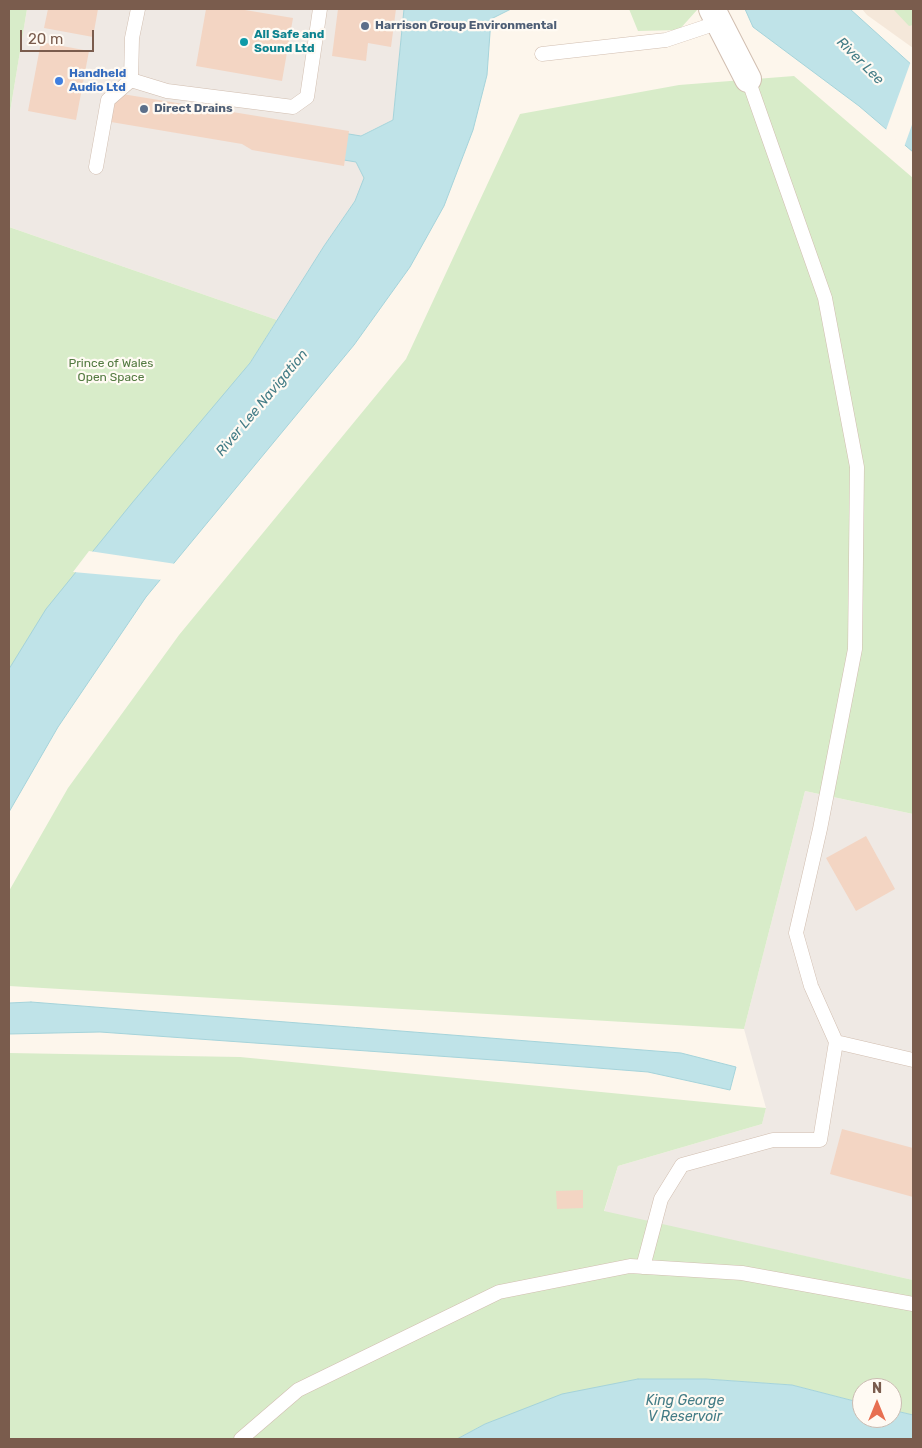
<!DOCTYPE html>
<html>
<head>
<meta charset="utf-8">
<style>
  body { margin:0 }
  #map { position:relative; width:922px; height:1448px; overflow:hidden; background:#fdf6ec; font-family:Rubik,sans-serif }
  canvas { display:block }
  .frame { position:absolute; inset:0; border:10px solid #7a5c4d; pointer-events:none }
  .north { position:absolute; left:852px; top:1378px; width:50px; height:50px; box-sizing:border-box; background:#fffaf3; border:1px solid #cabbb1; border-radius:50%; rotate:0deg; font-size:14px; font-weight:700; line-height:20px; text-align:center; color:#7a5c4d }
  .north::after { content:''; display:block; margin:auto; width:18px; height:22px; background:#e76f51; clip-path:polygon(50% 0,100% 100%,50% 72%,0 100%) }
  .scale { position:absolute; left:20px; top:30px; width:74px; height:22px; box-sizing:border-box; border:2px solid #7a5c4d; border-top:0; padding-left:6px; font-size:15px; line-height:18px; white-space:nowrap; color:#7a5c4d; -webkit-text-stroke:4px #fffaf3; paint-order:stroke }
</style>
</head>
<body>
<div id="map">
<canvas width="922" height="1448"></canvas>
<div class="frame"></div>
<div class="north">N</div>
<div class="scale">20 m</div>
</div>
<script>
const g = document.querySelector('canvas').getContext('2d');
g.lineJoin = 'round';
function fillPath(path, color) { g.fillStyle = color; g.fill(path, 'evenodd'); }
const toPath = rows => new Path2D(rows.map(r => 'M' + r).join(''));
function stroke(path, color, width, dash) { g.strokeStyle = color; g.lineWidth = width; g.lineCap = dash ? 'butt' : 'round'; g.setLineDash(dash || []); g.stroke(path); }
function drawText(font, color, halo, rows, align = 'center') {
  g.font = font + ' Rubik,sans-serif'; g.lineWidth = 4.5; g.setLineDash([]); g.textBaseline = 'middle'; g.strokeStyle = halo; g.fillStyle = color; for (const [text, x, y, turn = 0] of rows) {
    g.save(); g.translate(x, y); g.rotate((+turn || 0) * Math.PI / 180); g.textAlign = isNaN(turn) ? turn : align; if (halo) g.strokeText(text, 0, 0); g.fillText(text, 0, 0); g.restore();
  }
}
fillPath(toPath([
  [862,9,913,9,913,48,867,15]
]), '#f5e8da');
fillPath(toPath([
  [27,9,404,9,393,120,360,136,356,162,365,178,355,201,324,246,277,320,9,227,9,118],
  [805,791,913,814,913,1280,604,1212,618,1166,762,1124,766,1108,744,1029]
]), '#efe9e4');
fillPath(toPath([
  [9,9,27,9,9,118],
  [629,9,696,9,697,10,679,30,638,31],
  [893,9,913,9,913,25,909,26],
  [794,76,913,178,913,814,805,791,744,1029,9,986,9,891,68,788,179,635,406,359,520,114,679,85],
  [9,227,277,320,250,363,9,669],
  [9,1053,240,1057,766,1108,762,1124,618,1166,604,1211,913,1280,913,1415,892,1410,892,1388,862,1388,862,1403,792,1385,706,1379,638,1379,485,1424,457,1439,9,1439]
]), '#d8ecc9');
const water = toPath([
  [404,9,511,9,491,19,487,75,473,130,444,206,410,267,354,345,146,597,58,727,9,812,9,669,46,609,132,503,250,363,324,246,355,201,364,178,356,162,253,145,257,119,361,136,393,120,404,9],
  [745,9,850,9,913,66,913,152,859,106,753,27,745,9],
  [31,1002,681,1053,736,1067,730,1090,648,1072,508,1061,100,1032,9,1034,9,1003,31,1002],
  [638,1379,706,1379,792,1385,862,1403,862,1418,892,1418,892,1410,913,1415,913,1439,457,1439,485,1424,562,1394,638,1379]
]);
fillPath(water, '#bfe3e8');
stroke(water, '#a5d3da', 1);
fillPath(toPath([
  [911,61,913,62,913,122,904,147,886,130],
  [89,551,176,564,163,580,73,572]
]), '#fdf6ec');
fillPath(toPath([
  [48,9,98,9,93,37,44,28],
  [206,9,239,9,293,18,282,81,196,66],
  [338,9,396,9,391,47,368,43,366,61,332,56],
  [41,42,89,51,76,120,28,111],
  [116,93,349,131,344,166,252,150,242,144,111,122],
  [866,836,895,889,856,911,826,858],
  [842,1129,913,1148,913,1197,830,1174],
  [583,1190,583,1208,557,1209,556,1191]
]), '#f3d5c3');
const lane = toPath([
  [138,9,132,38,131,80,167,91,293,107,307,97,320,9],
  [542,54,666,40,717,23],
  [96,167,108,100,131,80],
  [836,1042,913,1060],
  [643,1267,661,1199,682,1165,773,1140,820,1140,836,1042,811,986,796,933,820,829,855,649,857,467,825,298,748,79],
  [241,1439,298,1390,499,1292,630,1266,742,1273,913,1304]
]);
const street = toPath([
  [712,9,748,79]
]);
stroke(lane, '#d1beb0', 15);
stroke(street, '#d1beb0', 28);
stroke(lane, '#fff', 14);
stroke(street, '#fff', 26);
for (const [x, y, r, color] of [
  [365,26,5,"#5c6f8a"],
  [244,42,5,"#0f9aa8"],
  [59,81,5,"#3f7fe0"],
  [144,109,5,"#5c6f8a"]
]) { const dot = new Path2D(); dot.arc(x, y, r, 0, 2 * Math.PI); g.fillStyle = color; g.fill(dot); stroke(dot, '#fffaf3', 2); }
drawText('bold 12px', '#4e5e75', '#fffaf3', [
  ["Harrison Group Environmental",375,26],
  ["Direct Drains",154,109]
], 'left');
drawText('bold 12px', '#0d838f', '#fffaf3', [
  ["All Safe and",254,35],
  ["Sound Ltd",254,49]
], 'left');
drawText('bold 12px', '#366cbe', '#fffaf3', [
  ["Handheld",69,74],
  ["Audio Ltd",69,88]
], 'left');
drawText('12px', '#537a41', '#fffaf3', [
  ["Prince of Wales",111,364],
  ["Open Space",111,378]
]);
drawText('italic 14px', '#437c86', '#fffaf3', [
  ["River Lee",860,61,45],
  ["River Lee Navigation",262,403,-50],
  ["King George",685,1401],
  ["V Reservoir",685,1417]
]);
</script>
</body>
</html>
